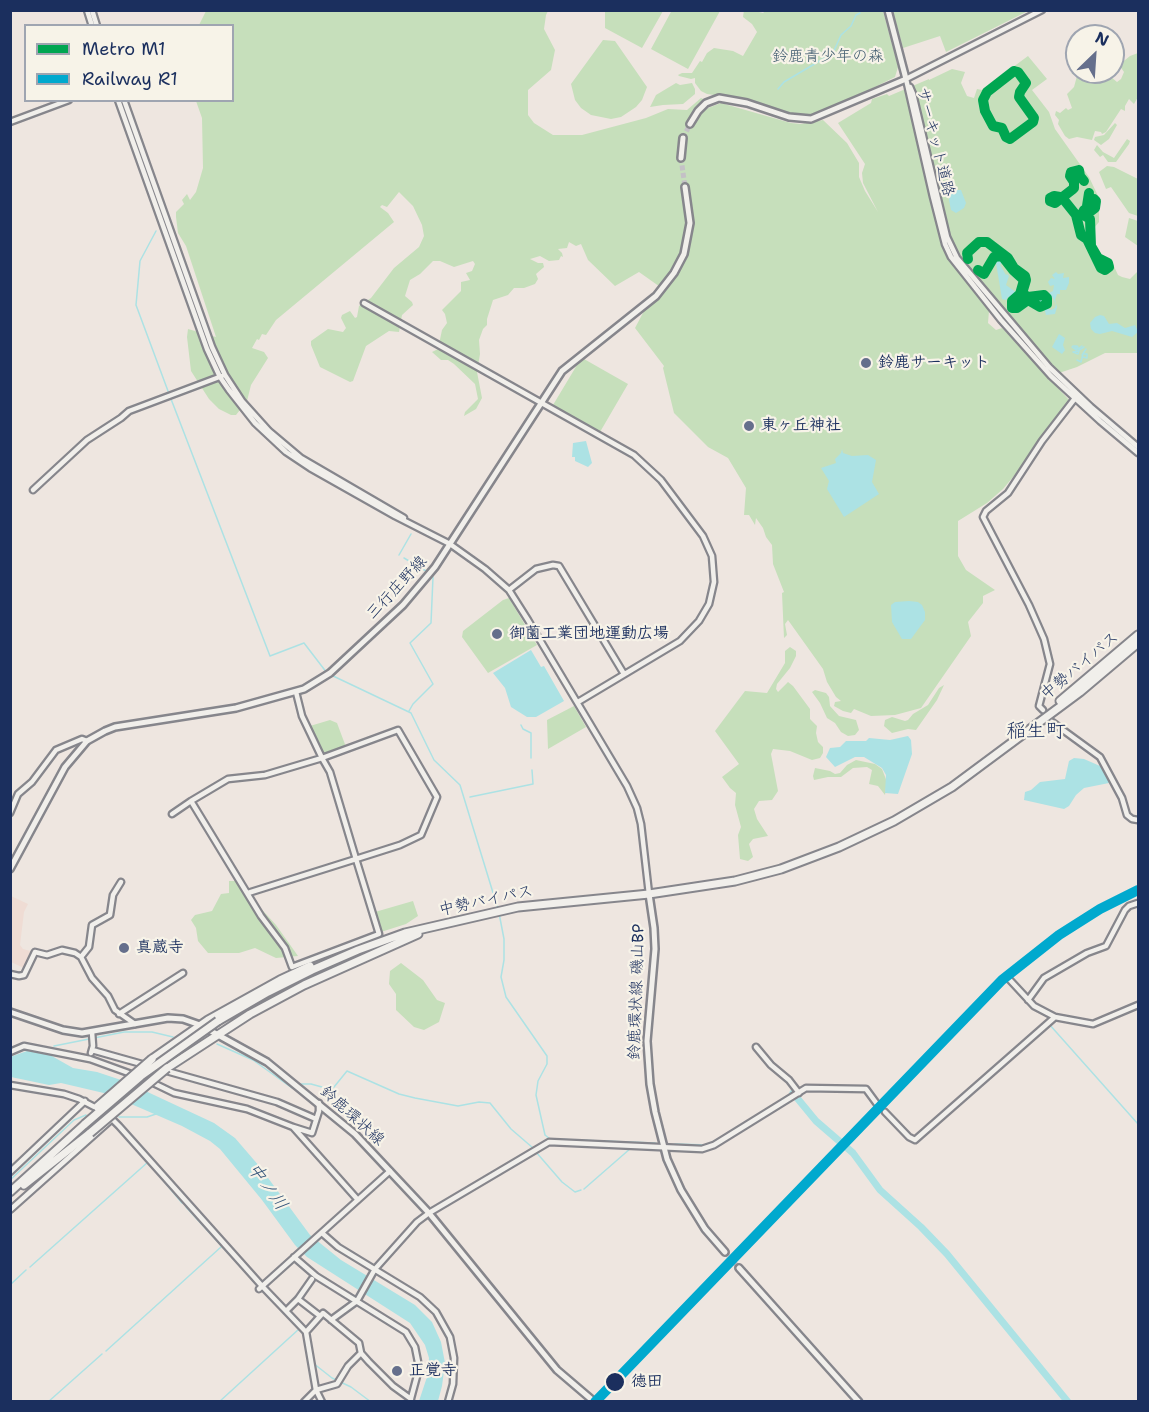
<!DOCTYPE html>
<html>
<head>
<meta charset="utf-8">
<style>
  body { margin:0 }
  #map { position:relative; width:1149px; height:1412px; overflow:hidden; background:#eee6e0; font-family:"Shantell Sans",sans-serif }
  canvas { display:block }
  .frame { position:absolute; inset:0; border:12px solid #1b2f5e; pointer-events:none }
  .legend { position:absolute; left:24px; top:24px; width:210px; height:78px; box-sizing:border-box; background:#f7f3e8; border:2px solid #9fa5b1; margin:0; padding:8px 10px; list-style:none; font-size:18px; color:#1b2f5e }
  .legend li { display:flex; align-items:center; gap:12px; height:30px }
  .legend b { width:30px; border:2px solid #9fa5b1 }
  .north { position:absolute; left:1065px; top:24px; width:60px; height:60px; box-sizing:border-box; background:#f7f3e8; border:2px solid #9fa5b1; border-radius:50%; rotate:25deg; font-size:16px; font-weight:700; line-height:24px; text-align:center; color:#1b2f5e }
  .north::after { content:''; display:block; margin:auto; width:21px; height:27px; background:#656f8c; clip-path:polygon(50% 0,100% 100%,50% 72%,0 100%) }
</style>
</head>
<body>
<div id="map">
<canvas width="1149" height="1412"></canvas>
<div class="frame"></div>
<ul class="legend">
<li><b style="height:8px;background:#00a651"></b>Metro M1</li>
<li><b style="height:8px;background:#00a9ce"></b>Railway R1</li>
</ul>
<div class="north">N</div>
</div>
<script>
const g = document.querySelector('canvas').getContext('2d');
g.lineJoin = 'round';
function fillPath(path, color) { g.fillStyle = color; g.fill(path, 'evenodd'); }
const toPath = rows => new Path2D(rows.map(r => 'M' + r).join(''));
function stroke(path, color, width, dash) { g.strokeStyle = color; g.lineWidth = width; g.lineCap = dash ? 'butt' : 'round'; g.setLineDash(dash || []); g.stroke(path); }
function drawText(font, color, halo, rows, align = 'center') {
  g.font = font + ' "Shantell Sans","Klee One",sans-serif'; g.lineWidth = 4.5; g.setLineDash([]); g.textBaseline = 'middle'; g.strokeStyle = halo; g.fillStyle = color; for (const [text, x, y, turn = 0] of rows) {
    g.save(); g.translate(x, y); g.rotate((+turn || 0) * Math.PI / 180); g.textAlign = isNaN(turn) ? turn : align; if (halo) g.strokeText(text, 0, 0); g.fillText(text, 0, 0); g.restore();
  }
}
fillPath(toPath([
  [11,896,28,904,24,912,20,945,23,949,34,952,26,969,11,962]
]), '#efdcd4');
fillPath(toPath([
  [672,10,720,11,688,69,651,49],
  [744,10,755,11,763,13,766,10,883,11,898,67,895,77,825,112,810,116,799,117,736,98,707,94,701,91,695,83,695,78,691,79,679,76,678,75,682,73,692,73,700,61,702,62,707,53,714,48,733,51,743,56,757,32,752,24,743,17],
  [206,11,548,11,546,15,544,29,555,50,551,70,528,90,528,115,534,123,553,135,582,135,646,118,668,109,687,110,701,98,705,100,694,112,700,114,708,108,721,103,791,123,801,124,823,120,847,143,859,163,859,177,865,191,878,212,863,183,862,173,865,164,838,123,871,103,872,99,887,94,889,96,929,79,929,80,952,69,965,72,961,83,967,96,974,98,977,89,982,90,1028,56,1047,79,1032,90,1049,112,1055,129,1089,177,1099,198,1099,222,1094,228,1093,245,1097,255,1112,262,1118,275,1122,277,1130,279,1138,271,1138,353,1105,353,1077,367,1059,373,982,286,974,288,973,291,989,311,988,323,996,330,1002,328,1070,401,1018,471,1003,489,987,503,958,521,958,556,966,570,995,590,983,596,983,603,968,622,971,636,921,708,895,715,871,716,854,709,851,713,843,711,834,706,835,702,841,701,836,697,827,682,823,669,788,620,785,624,787,635,784,638,782,593,784,592,773,564,772,545,766,537,763,528,756,518,755,525,749,515,744,515,746,488,728,458,708,447,674,413,663,368,664,366,635,328,644,311,663,289,639,272,615,286,588,260,581,244,576,246,569,242,567,248,558,249,562,253,563,257,561,256,559,260,549,261,540,256,530,259,538,263,543,263,544,267,536,274,538,279,535,284,524,288,514,288,508,295,493,300,487,319,487,325,483,329,479,340,480,354,477,372,482,398,476,409,464,416,465,412,478,399,475,384,454,364,448,360,441,360,432,352,438,349,442,330,447,323,445,314,442,310,461,291,461,282,470,280,466,273,472,271,475,264,473,261,454,267,440,261,433,261,420,274,410,280,405,296,412,302,413,305,402,315,399,332,389,331,366,346,353,381,350,382,320,367,311,345,311,341,328,329,343,332,346,328,341,318,342,315,350,311,355,318,357,317,359,306,371,298,394,268,419,247,424,236,422,225,413,206,399,192,387,207,382,205,380,207,388,213,394,222,276,320,266,335,262,334,259,340,257,339,252,348,264,352,268,358,251,385,247,401,236,415,231,415,219,409,209,399,191,371,187,337,188,329,216,337,186,246,178,233,176,217,176,212,184,204,182,200,187,194,190,200,196,192,203,168,202,118,196,101,232,100,232,26,199,25],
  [605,11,605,10,663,11,642,48,605,28],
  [893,11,893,10,1028,11,946,52,940,36,903,48],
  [603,40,615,41,647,87,642,100,636,107,621,117,611,119,591,115,581,108,575,100,571,84],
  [1138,53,1138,97,1134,104,1129,99,1125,106,1125,111,1121,109,1106,132,1102,134,1101,132,1095,131,1092,140,1077,137,1069,139,1065,136,1058,124,1059,120,1055,115,1056,111,1060,113,1066,108,1068,110,1072,108,1067,94,1074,87,1077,76,1071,73,1105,72,1117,82,1121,79,1124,72,1119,65,1130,56],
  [676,83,680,85,692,83,695,89,695,94,683,104,663,105,650,107,656,95],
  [1115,123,1117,125,1109,139,1101,145,1094,140,1095,137,1104,135],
  [1127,139,1130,141,1129,144,1116,162,1108,162,1103,155,1100,157,1094,150,1097,145,1103,152,1114,158],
  [1107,166,1114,167,1138,179,1138,216,1129,213,1111,187,1106,189,1099,172],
  [1129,218,1138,221,1138,246,1125,237],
  [584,359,628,384,600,432,553,405,577,365],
  [509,598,537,645,488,673,462,637,463,631,503,600],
  [790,647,796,651,796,656,790,668,777,684,776,689,778,692,788,682,793,686,810,709,810,719,817,726,816,733,818,742,823,747,823,753,820,758,812,760,790,751,773,749,771,754,778,791,772,800,759,801,754,809,757,819,768,836,753,839,749,844,753,857,748,861,740,859,738,835,741,827,735,805,736,793,730,788,722,777,739,764,715,731,745,691,767,693,785,663,785,651],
  [944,685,937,700,916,730,908,729,892,733,884,726,885,720,892,717,905,721,908,720,913,714,928,705,939,688],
  [815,690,826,693,829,697,830,706,839,716,856,720,859,730,855,735,848,736,841,732,835,723,827,718,820,703,812,692],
  [574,706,586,727,548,749,547,720],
  [330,720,337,723,346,747,327,754,322,752,310,726],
  [856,760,875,764,882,769,887,782,885,795,878,786,869,784,872,770,867,767,853,768,841,777,828,777,814,780,813,776,815,768,830,771,835,774,840,773,847,765],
  [229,881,236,881,276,925,298,956,276,958,255,948,239,953,208,953,198,941,196,928,191,920,195,915,212,911,221,894,229,893],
  [413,901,418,916,406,924,381,932,375,912],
  [401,963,423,980,437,1000,445,1003,439,1022,424,1030,414,1027,396,1010,396,994,389,984,390,971]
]), '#c6dfbb');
fillPath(toPath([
  [954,190,961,190,966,203,964,208,956,213,951,210,949,200,950,194],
  [998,260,1002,263,1000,265,1006,275,1007,274,1009,276,1006,285,1017,293,1010,298,1008,297,1006,300,1002,299,996,263],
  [1056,272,1058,274,1064,273,1063,278,1069,277,1069,283,1066,290,1060,290,1060,294,1057,294,1055,300,1057,307,1055,314,1046,315,1044,307,1037,299,1042,300,1046,308,1051,310,1055,308,1056,304,1053,298,1047,294,1053,291,1054,285,1050,286,1048,282,1051,278,1055,279,1052,275],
  [1100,315,1104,316,1109,324,1117,323,1125,328,1135,325,1138,332,1132,337,1112,331,1100,334,1095,333,1091,329,1090,323,1095,317],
  [1059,334,1065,338,1063,345,1065,350,1062,354,1052,347],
  [586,441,592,463,588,467,575,461,575,457,572,457,573,443],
  [842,449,843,453,852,456,868,455,876,460,872,482,879,494,844,517,827,489,829,481,821,468,836,463,835,459,841,453],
  [909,601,918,602,922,605,925,612,925,620,911,639,902,639,892,622,891,605,895,602],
  [531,650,541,667,544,666,564,701,536,717,527,717,511,707,505,688,493,673],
  [908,736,911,740,912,754,898,794,885,793,886,775,882,768,864,757,855,757,835,767,826,757,830,748,840,747,846,741,866,741,869,738,890,740],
  [1074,758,1084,759,1100,766,1107,775,1109,783,1084,788,1076,795,1069,806,1064,809,1024,800,1025,792,1031,790,1040,782,1065,779,1069,761],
  [27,1051,50,1055,73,1068,97,1072,124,1081,214,1123,235,1138,260,1167,310,1235,341,1260,415,1305,432,1322,441,1342,445,1363,442,1386,438,1401,419,1401,427,1377,429,1358,425,1345,410,1323,307,1257,295,1245,262,1200,220,1149,210,1141,182,1126,108,1094,61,1083,49,1085,11,1077,10,1057]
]), '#ace2e4');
stroke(toPath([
  [866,11,880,11],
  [778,89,784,82,833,53,841,35,851,26,856,15,860,13],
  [156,231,140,261,136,305,168,391],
  [1076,349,1077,349,1077,347,1076,346,1073,346,1072,347,1076,350,1077,349,1077,348,1078,347,1077,346,1075,346,1075,348,1076,349,1078,349,1082,346],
  [1079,350,1084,347],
  [1078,351,1073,352,1078,354,1079,351],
  [1082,355,1086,349],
  [1077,360,1081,362,1083,354,1087,354,1087,358,1083,357],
  [171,399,270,656,304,643,327,673],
  [399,555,411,534],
  [404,558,426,571],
  [331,675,411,713,434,760,460,785,498,909],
  [409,711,413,704,433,684,410,643,431,623,433,577],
  [521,725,523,729,531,733,531,758],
  [470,797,533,784,532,770],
  [499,913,504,939,504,960,501,977,506,997,547,1056,547,1064,538,1081,536,1095,545,1135,550,1139,655,1143],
  [1049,1024,1138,1124],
  [217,1044,253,1060,292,1088],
  [54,1046,124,1032,152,1032,173,1037],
  [301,1084,311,1084,329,1089,334,1087,347,1071,399,1094,415,1098,458,1106,479,1102,490,1103,511,1129,533,1148],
  [119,1117,147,1117,156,1114],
  [675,1144,708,1145,793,1093],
  [703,1151,710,1149],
  [536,1152,562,1182,575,1192,581,1190],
  [10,1180,74,1120,86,1115],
  [584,1189,631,1148],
  [186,1207,258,1286],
  [30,1267,148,1162,182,1203],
  [10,1285,26,1270],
  [261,1289,299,1329],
  [106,1351,221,1247],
  [313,1363,332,1378,351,1387,371,1402],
  [48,1402,102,1354],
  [219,1402,299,1329,304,1335,309,1362]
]), '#ace2e4', 1.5);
stroke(toPath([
  [793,1093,816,1121,853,1153,880,1190,921,1227,947,1254,1068,1402]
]), '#ace2e4', 7);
stroke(toPath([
  [683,138,690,124],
  [681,158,685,187],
  [725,1252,739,1268]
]), '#c4c1c6', 5, [5, 2.5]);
const minor = toPath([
  [87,10,92,26],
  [92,10,97,26],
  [906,79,933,197,945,244,951,257,1001,320,1051,376,1100,421,1138,453],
  [906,79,1042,10],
  [910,87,913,94,947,237,957,258,1049,367,1091,407,1138,447],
  [118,100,207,349,220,377,229,390,255,423,286,452,310,468,395,516,450,544,485,569,509,590,528,620,627,786,637,808,641,824,649,894],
  [124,100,212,347,225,375,242,401,269,431,301,458,404,518],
  [10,122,69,100],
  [364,303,634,455,661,480,703,536,712,556,714,582,709,604,699,621,680,641,578,702],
  [33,490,87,440,121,418,129,411,222,376],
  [509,590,536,569,553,565,559,566,624,674],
  [1043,710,1039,706,1050,664,1044,639,1029,605,983,517,986,511,1008,493,1042,441,1076,397],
  [1052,722,1100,757,1122,798,1127,815,1132,819,1138,820],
  [10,813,18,794,32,782,56,750,82,739,87,741],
  [172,814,191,801],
  [248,893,356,859,400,845,421,835,437,797,398,730,322,758,265,775,228,779,191,801,261,916,285,948,292,967,379,934,356,859,330,772,322,758,313,739,302,716,296,692],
  [81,957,89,947,92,925,110,915,113,895,121,882],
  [10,974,19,976,24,975,35,952,47,955,62,950,75,953,81,957,92,978,108,996,115,1010,135,1024],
  [1009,979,1034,1006,1055,1017,1093,1024,1138,1005],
  [1028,1000,1044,978,1087,953,1106,946,1125,910,1129,906,1138,903],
  [119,1014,183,973],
  [756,1047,771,1065,789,1080,799,1093],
  [92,1050,277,1102,316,1119],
  [10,1052,24,1046,90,1059,145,1079,174,1093,247,1109,293,1127,358,1200],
  [91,1053,93,1046,92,1032],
  [10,1085,64,1094,79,1099,106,1113,119,1126,262,1286,306,1332,316,1390,322,1402],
  [885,1112,909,1137,915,1140,1055,1017],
  [293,1127,312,1133,319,1111,319,1103],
  [10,1172,85,1101],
  [10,1210,112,1119],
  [322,1233,338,1247,420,1297,436,1312,450,1337,454,1358,453,1384,448,1402],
  [294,1257,316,1276,406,1332,415,1347,418,1362,417,1376,410,1402],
  [259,1289,390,1171],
  [298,1299,320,1316],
  [286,1311,298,1299,312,1279],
  [331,1320,357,1301,375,1269,417,1222,429,1213,549,1142,702,1149,714,1145,806,1088,866,1089,877,1104],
  [306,1332,323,1313,359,1343,361,1353,369,1362,393,1386,411,1399],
  [304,1402,316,1390,337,1384,348,1366,361,1353]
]);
const major = toPath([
  [690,124,698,111,706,103,719,98,747,103,789,117,811,119,906,79,888,10],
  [681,158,683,138],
  [10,869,65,767,87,741,105,731,115,727,236,708,304,689,330,673,403,605,435,567,562,371,656,296,674,273,684,254,690,223,685,187],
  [649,894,654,928,655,949,647,1041,650,1084,655,1112,667,1159,681,1190,705,1229,725,1252],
  [10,1012,63,1030,82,1033,168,1018,183,1019,200,1025,267,1062,355,1134,429,1213,557,1370,591,1399],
  [739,1268,859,1402]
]);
const highway = toPath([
  [1060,701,1138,635],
  [218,1021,268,992,312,970,358,950,405,933,518,907,649,894,735,881,781,869,839,847,894,821,952,787,1080,692,1138,643],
  [152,1059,208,1020,280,980,310,966],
  [167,1068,250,1014,304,985,418,934],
  [24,1185,90,1133],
  [10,1192,85,1124]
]);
stroke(minor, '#86868c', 9);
stroke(major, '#86868c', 10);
stroke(highway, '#86868c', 11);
stroke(minor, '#f1efeb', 4.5);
stroke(major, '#f1efeb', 5);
stroke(highway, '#f1efeb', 7);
const highwayBridge = toPath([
  [97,1107,152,1059],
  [85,1124,141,1076,218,1021],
  [90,1133,167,1068]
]);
stroke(highwayBridge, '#86868c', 11, []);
stroke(highwayBridge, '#f1efeb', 7);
stroke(toPath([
  [595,1402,1002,980,1059,935,1100,909,1138,890]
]), '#00a9ce', 10);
stroke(toPath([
  [1014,71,1018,72,1026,83,1020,92,1019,97,1034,118,1033,122,1010,139,1006,137,1002,128,993,126,985,111,983,100,987,92,1014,71],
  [1084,181,1080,176,1079,170,1071,172,1070,176,1074,182,1074,188,1073,189,1055,203,1050,201,1050,198,1054,196,1060,197,1063,199,1064,200,1076,215,1081,235,1087,239,1101,268,1105,270,1109,267,1108,263,1098,258,1091,246,1090,219,1082,214,1084,210,1091,211,1095,208,1096,201,1094,199,1091,208,1087,206,1089,193],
  [968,259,967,253,979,242,987,242,1008,258,1014,268,1025,276,1026,280,1023,290,1023,294,1028,297,1044,295,1047,298,1047,304,1040,307,1028,300,1017,308,1012,308,1012,301,1020,294,1024,280,1013,270,1002,256,994,257,984,274,978,270]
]), '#00a651', 10);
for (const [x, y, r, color] of [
  [866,363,6,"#656f8c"],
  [749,426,6,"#656f8c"],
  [497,634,6,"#656f8c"],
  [124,948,6,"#656f8c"],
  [397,1371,6,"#656f8c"],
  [615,1382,10,"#1b2f5e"]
]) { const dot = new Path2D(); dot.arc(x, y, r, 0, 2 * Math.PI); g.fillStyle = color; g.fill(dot); stroke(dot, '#f7f3e8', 2); }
drawText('16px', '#3e5a6e', '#f7f3e8', [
  ["鈴鹿青少年の森",828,57]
]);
drawText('16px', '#1b2f5e', '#f7f3e8', [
  ["サーキット道路",935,142,76],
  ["三行庄野線",397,588,-47],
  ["中勢バイパス",1080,666,-40],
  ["中勢バイパス",486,901,-12],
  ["鈴鹿環状線 磯山BP",637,992,-88],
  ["鈴鹿環状線",352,1116,42]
]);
drawText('bold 16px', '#1b2f5e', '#f7f3e8', [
  ["鈴鹿サーキット",878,363],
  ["東ヶ丘神社",761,426],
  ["御薗工業団地運動広場",509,634],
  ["真蔵寺",136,948],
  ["正覚寺",409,1371]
], 'left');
drawText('bold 16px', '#1b2f5e', '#f7f3e8', [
  ["徳田",631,1382]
], 'left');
drawText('italic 18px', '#325379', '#f7f3e8', [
  ["中ノ川",267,1187,54]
]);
drawText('20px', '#1b2f5e', '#f7f3e8', [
  ["稲生町",1036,732]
]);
</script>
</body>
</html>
